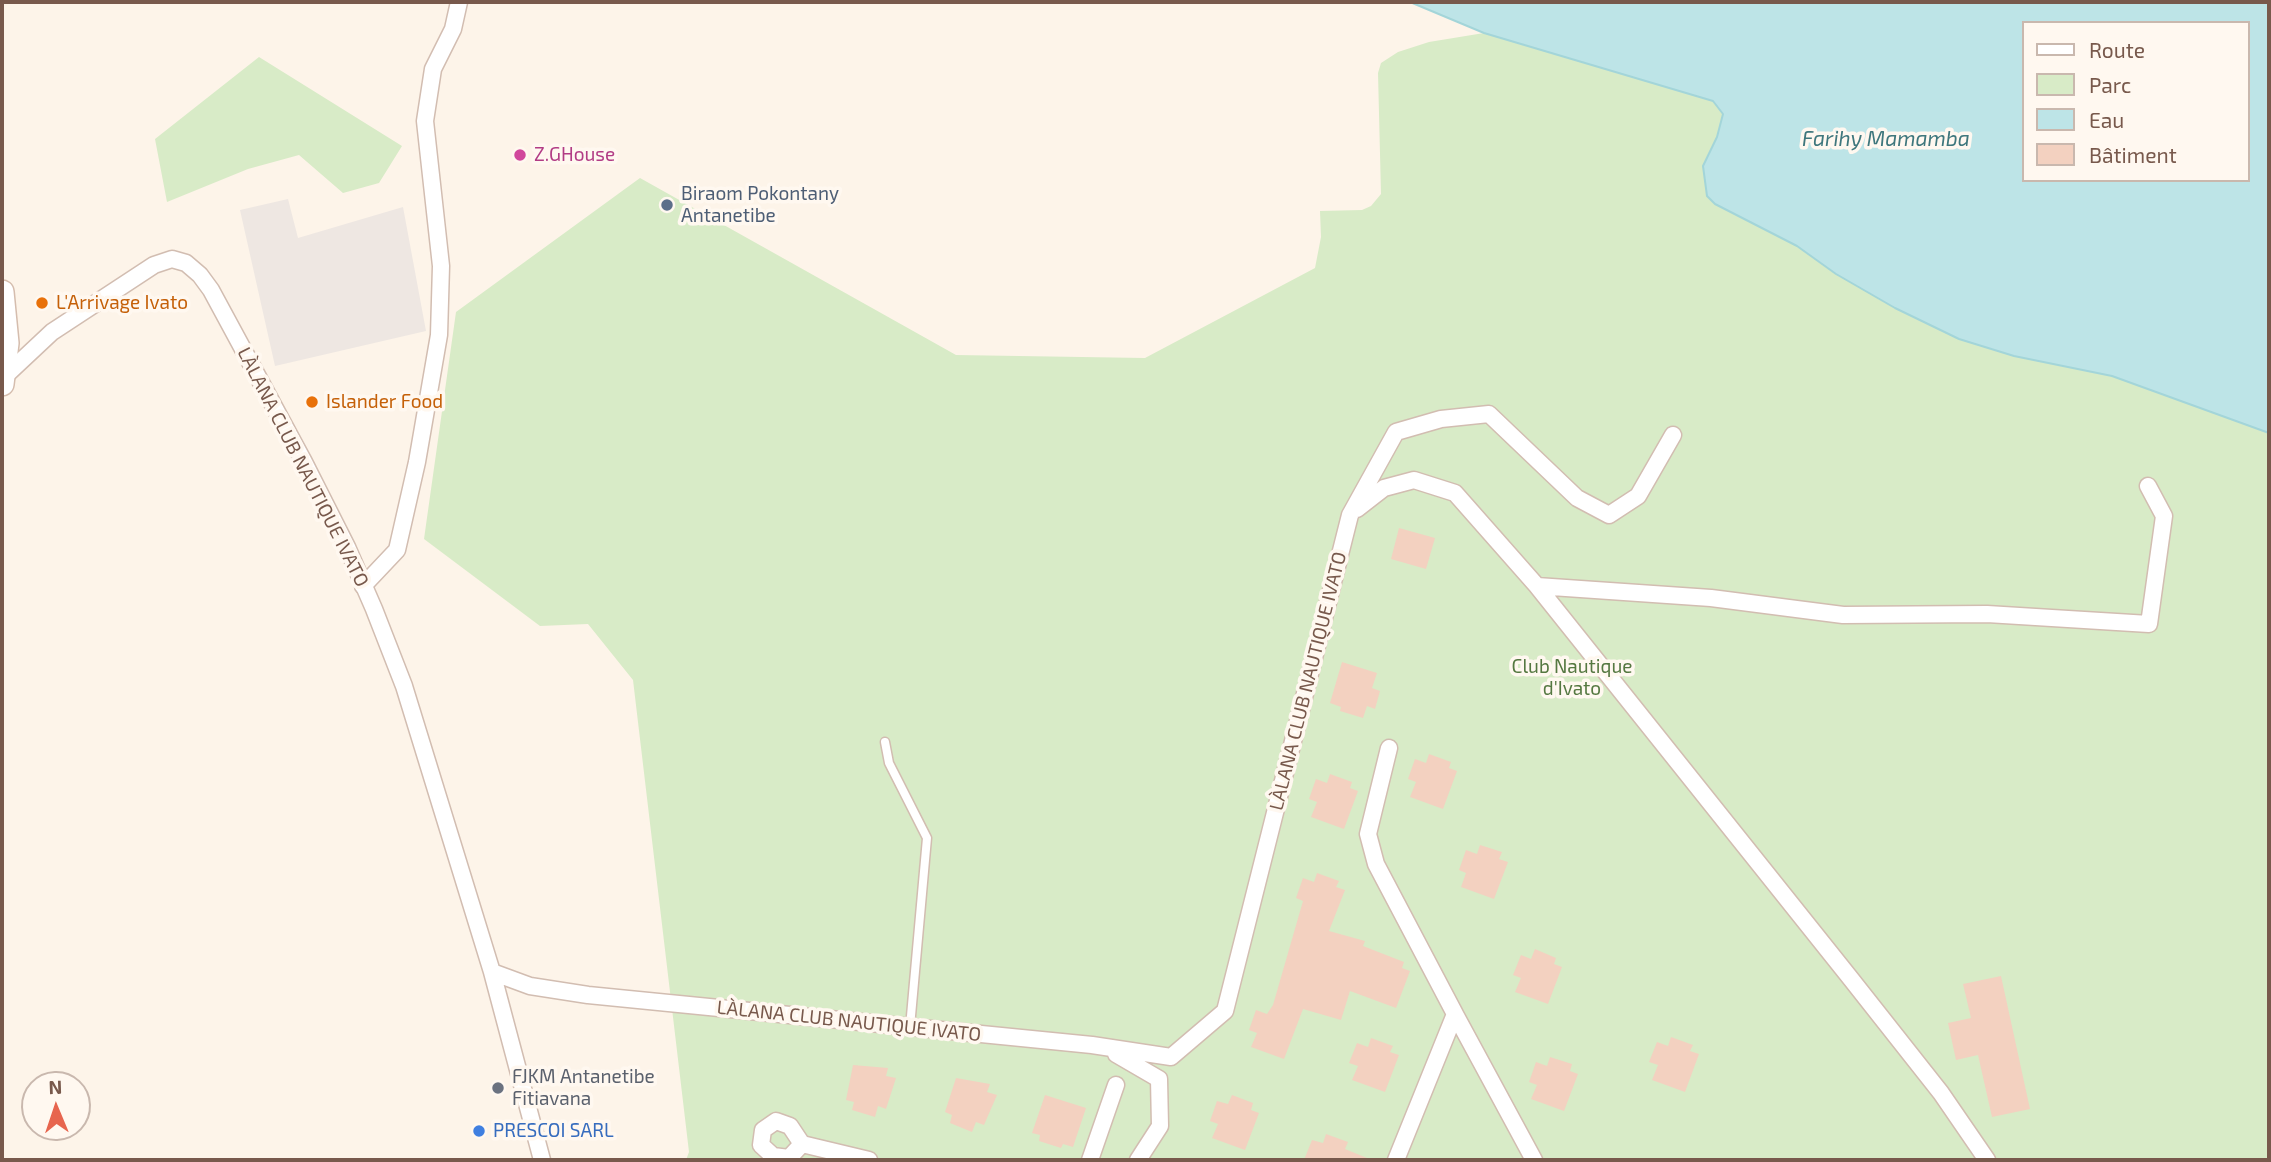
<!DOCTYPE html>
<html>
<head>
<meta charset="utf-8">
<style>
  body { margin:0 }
  #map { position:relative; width:2271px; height:1162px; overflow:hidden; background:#fdf4e9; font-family:"Exo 2",sans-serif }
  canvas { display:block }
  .frame { position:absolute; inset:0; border:4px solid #78594c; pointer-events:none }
  .legend { position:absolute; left:2022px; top:21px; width:228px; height:161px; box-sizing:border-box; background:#fff8f0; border:2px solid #c9b8ae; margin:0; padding:9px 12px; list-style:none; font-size:21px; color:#78594c }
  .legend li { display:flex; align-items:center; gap:14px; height:35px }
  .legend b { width:35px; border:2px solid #c9b8ae }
  .north { position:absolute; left:21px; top:1071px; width:70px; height:70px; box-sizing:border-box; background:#fff8f0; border:2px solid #c9b8ae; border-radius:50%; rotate:358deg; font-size:19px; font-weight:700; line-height:28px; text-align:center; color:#78594c }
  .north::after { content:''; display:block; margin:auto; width:24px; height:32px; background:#e7654e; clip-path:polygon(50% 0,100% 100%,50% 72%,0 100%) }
</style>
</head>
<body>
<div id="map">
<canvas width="2271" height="1162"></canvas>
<div class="frame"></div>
<ul class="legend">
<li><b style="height:9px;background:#fff"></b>Route</li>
<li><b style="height:19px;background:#d8ebc7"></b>Parc</li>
<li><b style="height:19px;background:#bde4e7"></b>Eau</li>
<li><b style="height:19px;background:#f3d1c0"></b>Bâtiment</li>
</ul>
<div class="north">N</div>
</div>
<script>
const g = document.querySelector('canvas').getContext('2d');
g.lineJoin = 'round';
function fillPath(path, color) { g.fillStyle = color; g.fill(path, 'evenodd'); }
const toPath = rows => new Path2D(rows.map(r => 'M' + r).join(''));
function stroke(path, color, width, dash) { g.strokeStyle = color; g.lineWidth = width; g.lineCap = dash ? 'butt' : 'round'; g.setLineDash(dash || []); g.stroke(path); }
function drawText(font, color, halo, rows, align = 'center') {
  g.font = font + ' "Exo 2",sans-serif'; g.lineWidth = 7; g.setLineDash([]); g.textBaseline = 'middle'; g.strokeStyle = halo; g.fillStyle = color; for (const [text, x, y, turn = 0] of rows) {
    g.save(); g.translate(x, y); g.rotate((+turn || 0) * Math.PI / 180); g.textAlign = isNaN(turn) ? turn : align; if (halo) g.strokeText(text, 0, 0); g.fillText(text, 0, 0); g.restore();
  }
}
fillPath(toPath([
  [288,199,298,238,403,207,426,331,275,366,240,210]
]), '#eee7e2');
fillPath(toPath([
  [1484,33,1713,101,1723,114,1717,137,1703,166,1715,204,1797,246,1836,274,1895,308,1958,339,2014,356,2112,376,2269,433,2269,1160,686,1160,689,1152,633,680,588,624,540,626,424,539,456,312,640,178,956,355,1145,358,1315,268,1321,237,1320,211,1362,210,1371,206,1381,194,1378,73,1381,63,1398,52,1429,42],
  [259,57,402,146,379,183,343,193,299,155,248,169,167,202,155,139]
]), '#d8ebc7');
const water = toPath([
  [1410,2,2269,2,2269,433,2112,376,2014,356,1959,339,1895,308,1836,274,1797,246,1715,204,1707,196,1703,166,1717,137,1723,114,1713,101,1484,33,1410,2],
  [2024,23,2248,23,2248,180,2024,180,2024,23]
]);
fillPath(water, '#bde4e7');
stroke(water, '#a3d5d9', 2);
fillPath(toPath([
  [1399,528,1435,538,1426,569,1391,559],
  [1342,662,1377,673,1372,688,1380,691,1375,709,1367,706,1363,718,1340,711,1341,707,1330,703],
  [1429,754,1451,762,1449,768,1457,771,1443,809,1410,797,1416,782,1408,779,1415,759,1426,763],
  [1330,774,1352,782,1350,788,1358,791,1344,829,1311,817,1317,802,1309,799,1316,779,1327,783],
  [1480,845,1502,852,1499,859,1508,862,1494,899,1461,887,1466,873,1459,870,1466,850,1477,854],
  [1317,873,1339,881,1336,887,1345,890,1329,931,1365,941,1363,946,1404,962,1402,968,1410,971,1396,1008,1350,991,1341,1020,1303,1009,1284,1059,1251,1047,1257,1033,1249,1030,1256,1010,1267,1014,1273,1005,1303,901,1296,898,1303,878,1314,882],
  [1535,949,1556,958,1554,964,1562,967,1548,1004,1515,992,1521,978,1513,975,1521,955,1531,959],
  [2001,976,2030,1109,1992,1117,1978,1055,1956,1060,1948,1023,1971,1018,1963,984],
  [1671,1037,1693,1045,1690,1051,1699,1054,1685,1092,1652,1080,1658,1065,1649,1062,1657,1042,1668,1046],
  [1371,1038,1393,1046,1390,1052,1399,1055,1385,1092,1352,1080,1358,1066,1349,1063,1357,1043,1368,1047],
  [1550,1057,1572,1064,1570,1071,1578,1074,1564,1111,1531,1099,1537,1085,1529,1082,1536,1062,1547,1066],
  [853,1065,888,1068,886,1076,896,1078,886,1109,878,1106,875,1117,852,1110,854,1102,846,1100],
  [956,1078,990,1084,987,1092,997,1095,984,1125,976,1122,972,1132,950,1123,952,1115,945,1112],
  [1045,1095,1086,1108,1073,1147,1063,1144,1061,1148,1039,1141,1040,1135,1032,1133],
  [1232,1095,1253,1103,1251,1110,1259,1113,1245,1150,1212,1138,1218,1124,1210,1121,1217,1101,1228,1104],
  [1326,1134,1348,1142,1345,1149,1372,1160,1304,1160,1312,1140,1323,1143]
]), '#f3d1c0');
const service = toPath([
  [885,742,889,763,927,838,910,1027]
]);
const minor = toPath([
  [4,377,52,332,154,265,172,259,186,263,200,275,211,290,304,462,347,547,374,609,404,686,492,972,530,986,588,995,1092,1045,1171,1057,1225,1011,1350,515,1396,432,1441,419,1489,414,1577,498,1609,515,1638,496,1673,435],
  [1357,509,1384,488,1414,480,1455,493,1537,586,1851,979,1941,1093,1987,1160],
  [363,586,397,550,417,462,439,335,441,266,425,121,433,69,453,29,459,2],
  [1537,586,1711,598,1843,615,1987,614,2149,624,2164,516,2148,486],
  [1389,748,1368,834,1376,864,1455,1014,1396,1160],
  [492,972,542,1160],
  [1455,1014,1534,1160],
  [1116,1054,1159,1079,1160,1126,1138,1160],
  [802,1144,789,1158,773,1156,761,1145,763,1130,776,1121,790,1126,802,1144,869,1160],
  [1090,1160,1116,1085]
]);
const secondary = toPath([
  [2,292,7,343,2,384]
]);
stroke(service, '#d2bdb1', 11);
stroke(minor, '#d2bdb1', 19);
stroke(secondary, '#d5bdae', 26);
stroke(service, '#fff', 8);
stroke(minor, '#fff', 16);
stroke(secondary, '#fff', 23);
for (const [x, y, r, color] of [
  [520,155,7,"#d1479c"],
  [667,205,7,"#5c6f8a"],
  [42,303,7,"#e8710a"],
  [312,402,7,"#e8710a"],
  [498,1088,7,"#6b7280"],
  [479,1131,7,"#3f7fe0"]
]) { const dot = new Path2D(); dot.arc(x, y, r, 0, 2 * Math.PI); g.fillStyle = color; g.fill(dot); stroke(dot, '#fff8f0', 2.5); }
drawText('19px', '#b23c85', '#fff8f0', [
  ["Z.GHouse",534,155]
], 'left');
drawText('19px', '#4e5e75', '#fff8f0', [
  ["Biraom Pokontany",681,194],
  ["Antanetibe",681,216]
], 'left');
drawText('19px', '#c56008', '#fff8f0', [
  ["L'Arrivage Ivato",56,303],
  ["Islander Food",326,402]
], 'left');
drawText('19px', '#78594c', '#fff8f0', [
  ["LÀLANA CLUB NAUTIQUE IVATO",303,467,63],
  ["LÀLANA CLUB NAUTIQUE IVATO",1308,681,-76],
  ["LÀLANA CLUB NAUTIQUE IVATO",849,1021,6]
]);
drawText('19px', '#557841', '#fff8f0', [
  ["Club Nautique",1572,667],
  ["d'Ivato",1572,689]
]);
drawText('19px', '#5b616d', '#fff8f0', [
  ["FJKM Antanetibe",512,1077],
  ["Fitiavana",512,1099]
], 'left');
drawText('19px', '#366cbe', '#fff8f0', [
  ["PRESCOI SARL",493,1131]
], 'left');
drawText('italic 21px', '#3f777d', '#fff8f0', [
  ["Farihy Mamamba",1886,139]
]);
</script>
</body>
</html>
